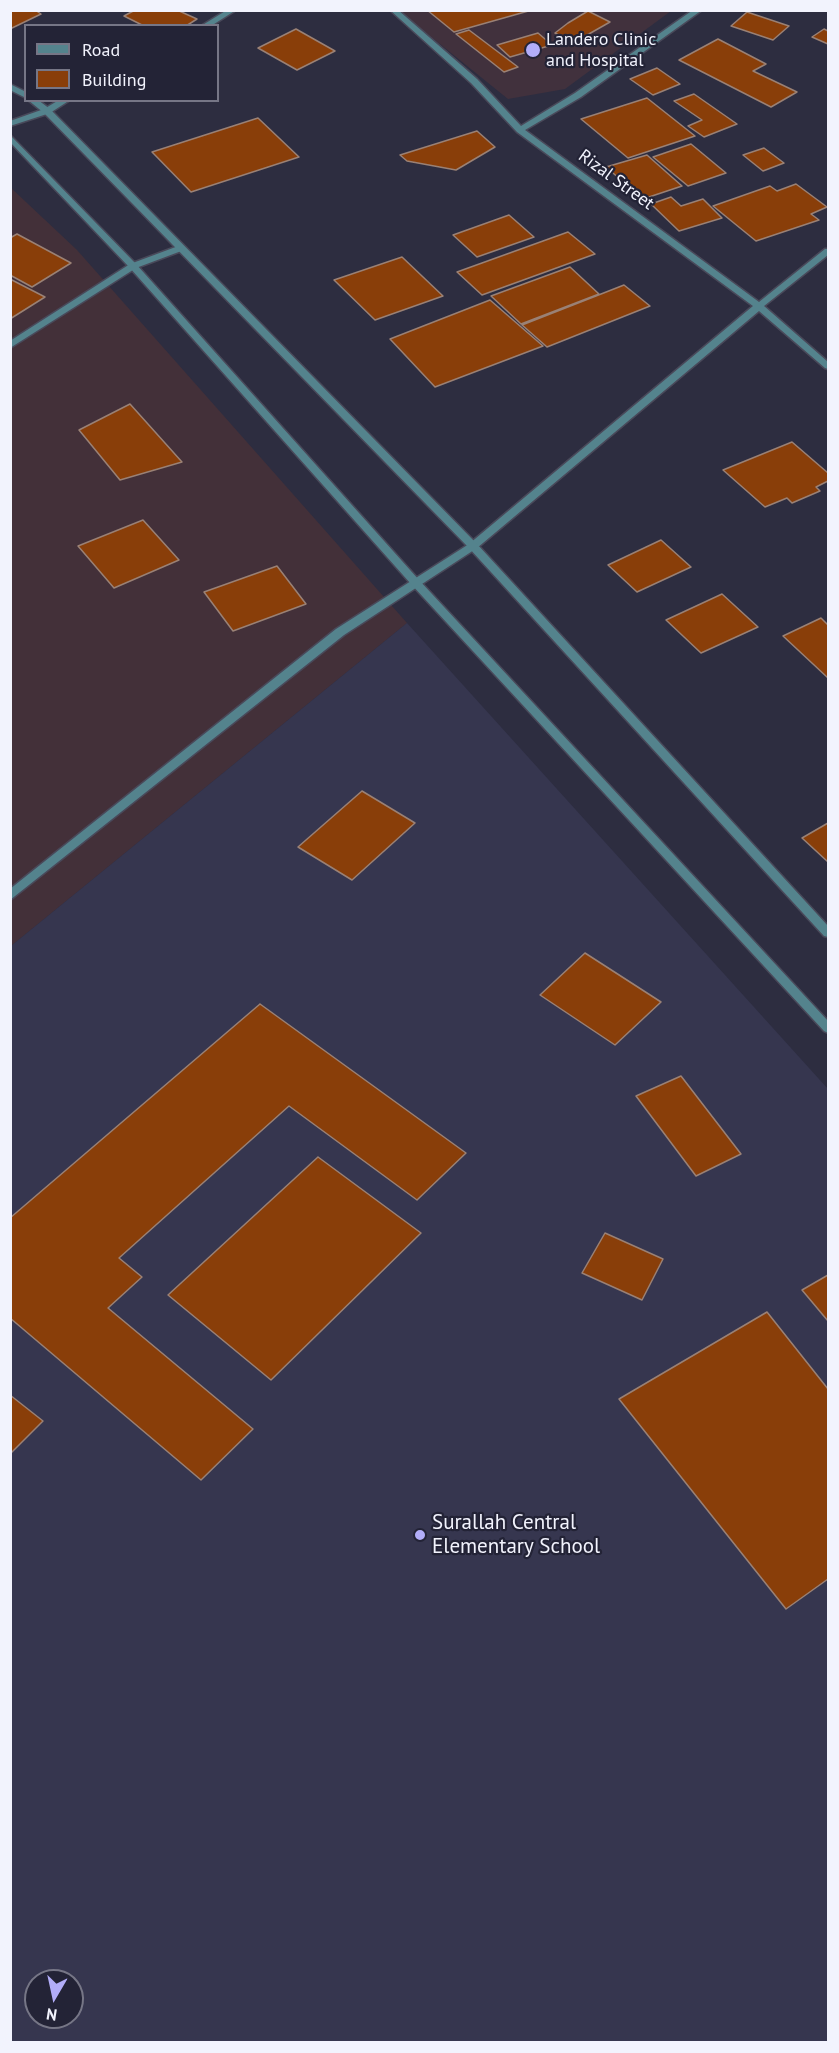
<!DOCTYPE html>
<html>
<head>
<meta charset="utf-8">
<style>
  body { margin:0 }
  #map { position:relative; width:839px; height:2053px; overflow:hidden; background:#2d2d40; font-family:"PT Sans",sans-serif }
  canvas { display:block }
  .frame { position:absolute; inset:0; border:12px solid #f2f3fd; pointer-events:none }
  .legend { position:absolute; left:24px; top:24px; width:195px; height:78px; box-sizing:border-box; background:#232336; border:2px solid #767686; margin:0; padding:8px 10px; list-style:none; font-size:18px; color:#f2f3fd }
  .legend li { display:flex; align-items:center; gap:12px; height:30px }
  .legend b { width:30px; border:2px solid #767686 }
  .north { position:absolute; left:24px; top:1969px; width:60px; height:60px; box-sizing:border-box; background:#232336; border:2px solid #767686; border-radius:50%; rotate:189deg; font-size:16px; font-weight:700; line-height:24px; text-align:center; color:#f2f3fd }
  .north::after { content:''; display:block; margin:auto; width:21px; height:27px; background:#b2adf9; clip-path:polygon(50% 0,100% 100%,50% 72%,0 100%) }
</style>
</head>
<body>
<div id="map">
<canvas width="839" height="2053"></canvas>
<div class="frame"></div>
<ul class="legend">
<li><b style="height:8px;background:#54838d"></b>Road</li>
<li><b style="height:16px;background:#893e09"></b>Building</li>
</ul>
<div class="north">N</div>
</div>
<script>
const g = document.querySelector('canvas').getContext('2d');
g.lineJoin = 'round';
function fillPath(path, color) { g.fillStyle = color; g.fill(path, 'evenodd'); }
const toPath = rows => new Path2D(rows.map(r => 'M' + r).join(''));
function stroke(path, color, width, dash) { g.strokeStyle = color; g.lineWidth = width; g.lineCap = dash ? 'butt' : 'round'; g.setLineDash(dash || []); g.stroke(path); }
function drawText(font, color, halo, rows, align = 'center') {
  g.font = font + ' "PT Sans",sans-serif'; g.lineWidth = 4.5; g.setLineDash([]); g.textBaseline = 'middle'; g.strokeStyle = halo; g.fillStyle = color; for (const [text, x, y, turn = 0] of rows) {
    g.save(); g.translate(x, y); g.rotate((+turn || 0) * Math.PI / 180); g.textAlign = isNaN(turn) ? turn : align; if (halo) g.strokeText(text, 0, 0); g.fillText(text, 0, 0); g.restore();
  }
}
fillPath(toPath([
  [10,187,77,250,407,623,11,946]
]), '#433039');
fillPath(toPath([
  [407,623,828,1089,828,2042,11,2042,11,946],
  [36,1981,72,1981,72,2017,36,2017]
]), '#36364f');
fillPath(toPath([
  [399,11,671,11,565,89,508,99]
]), '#41313d');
const building = toPath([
  [10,10,35,10,41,14,10,29,10,10],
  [135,10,177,10,197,19,186,26,144,26,124,16,135,10],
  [427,10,532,10,454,32,427,10],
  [588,11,610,22,573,43,555,33,568,23,588,11],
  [747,12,789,26,773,40,731,26,747,12],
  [296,29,335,51,297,70,258,48,296,29],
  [824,29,828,31,828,44,812,37,824,29],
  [469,30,518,67,504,72,456,34,469,30],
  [538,33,552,45,510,57,497,45,538,33],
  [718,39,766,64,753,71,797,92,771,107,679,60,718,39],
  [657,68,680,84,653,95,630,79,657,68],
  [694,94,737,124,704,137,688,126,702,120,674,101,694,94],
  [647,98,695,136,628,158,581,119,647,98],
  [258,118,299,157,191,192,152,152,258,118],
  [477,131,495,147,456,170,407,161,400,155,477,131],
  [691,144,726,173,688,186,653,157,691,144],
  [764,148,784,163,763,171,743,155,764,148],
  [647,155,682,186,643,199,606,167,647,155],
  [796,184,827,207,811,214,819,220,756,241,713,206,770,186,777,191,796,184],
  [671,197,681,206,703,199,722,218,679,231,651,204,671,197],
  [509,215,534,237,477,257,453,235,509,215],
  [568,232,595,254,482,295,457,272,568,232],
  [17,234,71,263,32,287,10,275,10,238,17,234],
  [402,257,443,296,375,320,334,280,402,257],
  [570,267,599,294,521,324,491,296,570,267],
  [10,279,45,297,10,319,10,279],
  [624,285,650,306,547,347,522,325,624,285],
  [490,300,543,346,435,387,390,339,490,300],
  [130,404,182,462,120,480,79,430,130,404],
  [792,442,828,473,828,481,816,487,820,491,792,503,787,498,765,507,723,470,792,442],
  [143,520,179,560,114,588,78,546,143,520],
  [661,540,691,567,637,592,608,565,661,540],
  [277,566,306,604,233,631,204,592,277,566],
  [722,594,758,627,701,653,666,620,722,594],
  [821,618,828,625,828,678,783,636,821,618],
  [362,791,415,823,352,880,298,847,362,791],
  [828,823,828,862,802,838,828,823],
  [585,953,661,1002,615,1045,540,995,585,953],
  [260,1004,466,1153,417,1200,289,1106,119,1258,142,1277,108,1308,253,1429,201,1480,10,1318,10,1218,260,1004],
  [681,1076,741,1154,696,1176,636,1096,681,1076],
  [318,1157,421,1233,271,1380,168,1295,318,1157],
  [605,1233,663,1259,642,1300,582,1273,605,1233],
  [828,1275,828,1321,802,1290,828,1275],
  [767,1312,828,1389,828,1579,786,1609,619,1399,767,1312],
  [10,1395,43,1421,10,1454,10,1395]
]);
fillPath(building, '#893e09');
stroke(building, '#9a8175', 1.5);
const minor = toPath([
  [227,10,236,10,211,26,201,26,227,10],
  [390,10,398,10,477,79,521,126,575,93,693,10,702,10,581,97,525,130,759,302,825,249,828,249,828,255,764,306,828,362,828,369,825,368,759,311,477,548,344,635,10,900,10,889,336,629,469,544,753,306,517,132,471,83,390,10],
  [59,100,70,100,50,113,10,126,10,121,44,109,59,100],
  [181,245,185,248,184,250,136,268,10,348,10,341,130,264,181,245]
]);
const tertiary = toPath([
  [10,84,26,92,26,98,10,90,10,84],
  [28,100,38,100,50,109,477,544,828,926,828,937,824,936,469,548,44,113,28,100],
  [10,135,136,264,419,580,828,1021,828,1033,824,1031,411,584,130,268,10,142,10,135]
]);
stroke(minor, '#49495a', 3);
stroke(tertiary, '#49495a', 3);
fillPath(minor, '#54838d');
fillPath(tertiary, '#54838d');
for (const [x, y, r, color] of [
  [533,50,8,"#b2adf9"],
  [420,1535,6,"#b2adf9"]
]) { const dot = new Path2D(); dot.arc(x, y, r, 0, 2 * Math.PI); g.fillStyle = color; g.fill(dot); stroke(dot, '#232336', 2); }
drawText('18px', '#f2f3fd', '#232336', [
  ["Landero Clinic",546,40],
  ["and Hospital",546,61]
], 'left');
drawText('18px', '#f2f3fd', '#232336', [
  ["Rizal Street",616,180,36]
]);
drawText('21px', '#f2f3fd', '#232336', [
  ["Surallah Central",432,1523],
  ["Elementary School",432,1547]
], 'left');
</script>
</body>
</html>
